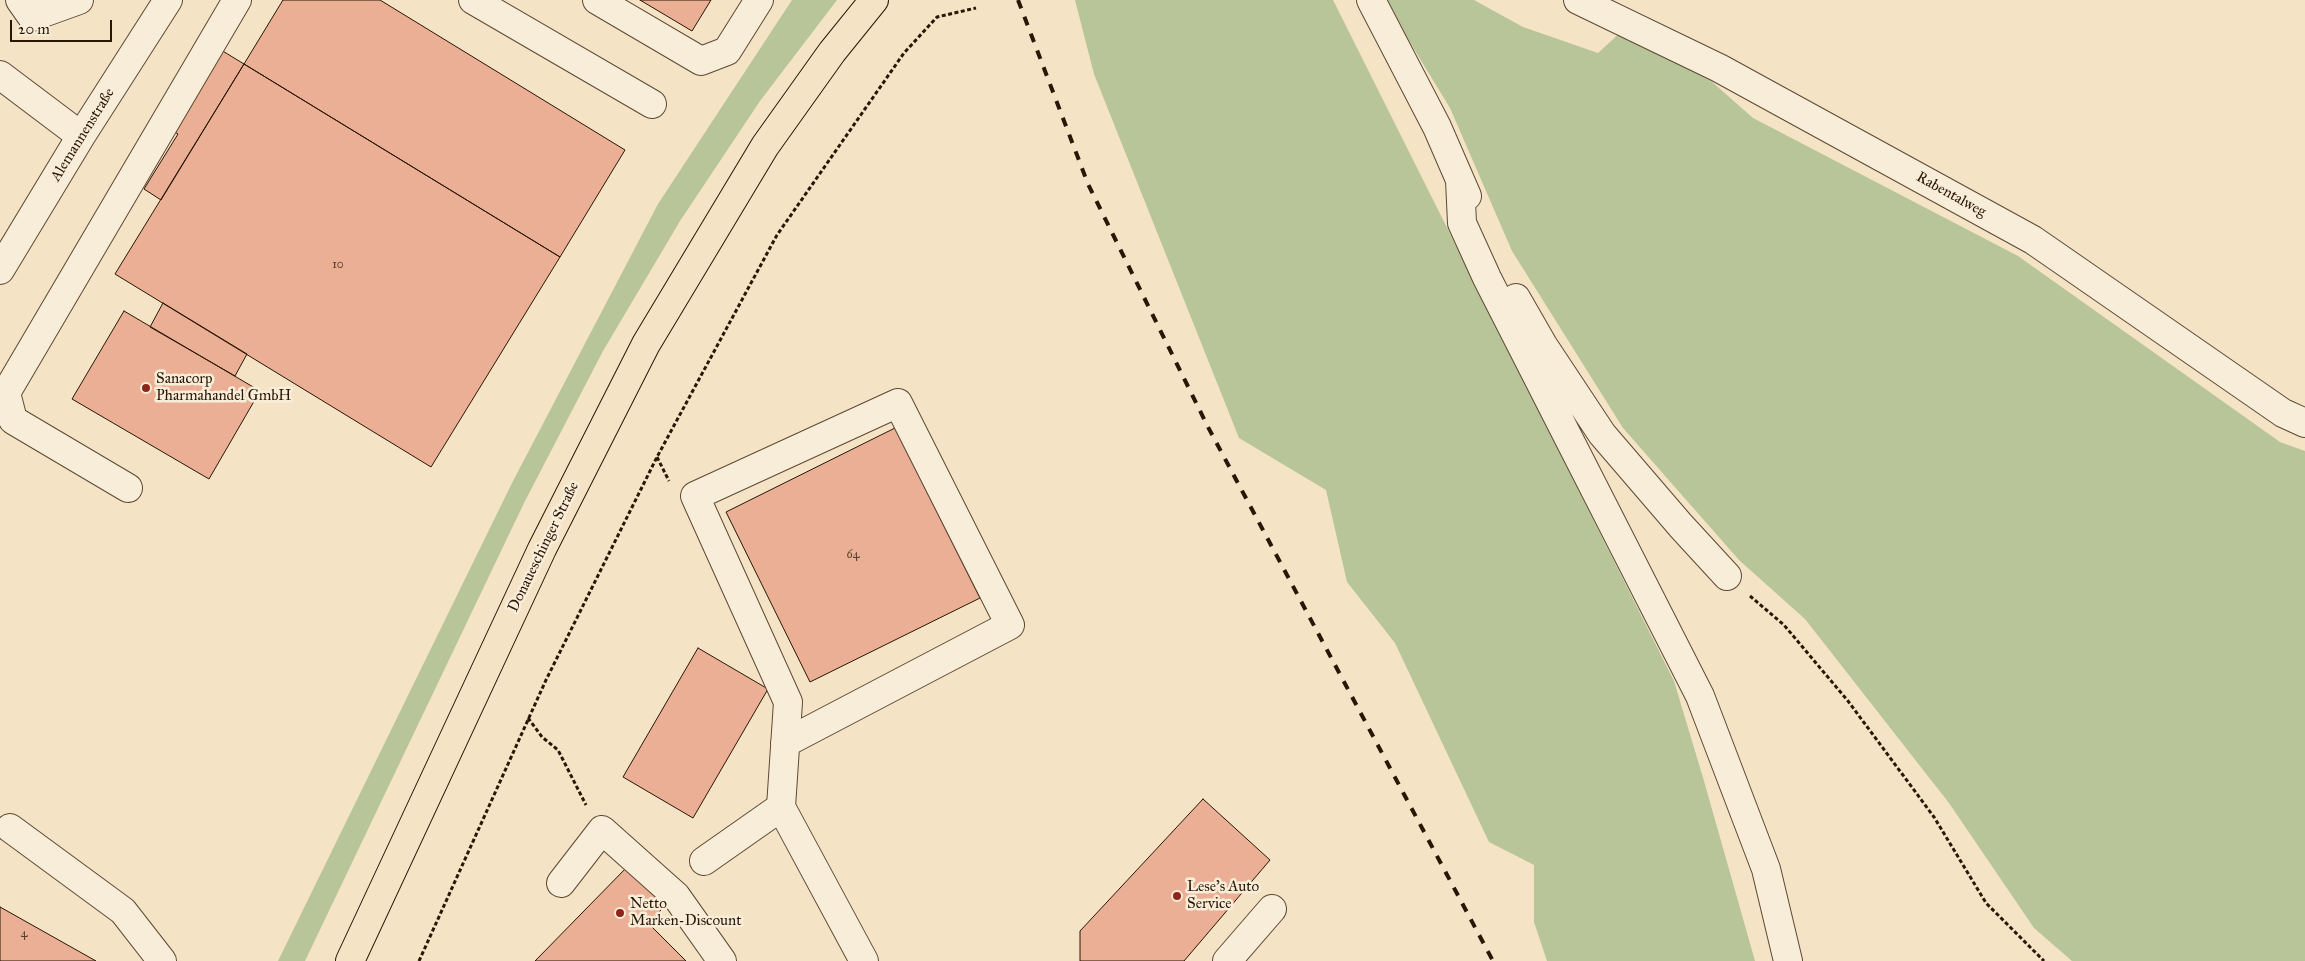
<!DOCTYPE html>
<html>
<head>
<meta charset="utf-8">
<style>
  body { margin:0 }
  #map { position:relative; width:2305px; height:961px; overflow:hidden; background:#f5e3c5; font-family:"IM FELL Great Primer",serif }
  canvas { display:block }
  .scale { position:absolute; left:10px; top:20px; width:102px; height:22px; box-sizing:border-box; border:2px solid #291604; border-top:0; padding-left:6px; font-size:15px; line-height:18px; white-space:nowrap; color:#291604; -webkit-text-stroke:4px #f8edd9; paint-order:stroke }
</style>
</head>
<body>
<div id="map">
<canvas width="2305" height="961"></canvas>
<div class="scale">20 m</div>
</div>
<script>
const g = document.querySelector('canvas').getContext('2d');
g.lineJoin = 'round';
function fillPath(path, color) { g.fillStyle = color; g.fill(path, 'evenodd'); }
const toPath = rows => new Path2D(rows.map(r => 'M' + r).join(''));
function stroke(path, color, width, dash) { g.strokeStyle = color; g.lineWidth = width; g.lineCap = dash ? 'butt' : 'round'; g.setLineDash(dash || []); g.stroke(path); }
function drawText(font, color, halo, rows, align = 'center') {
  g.font = font + ' "IM FELL Great Primer",serif'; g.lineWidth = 5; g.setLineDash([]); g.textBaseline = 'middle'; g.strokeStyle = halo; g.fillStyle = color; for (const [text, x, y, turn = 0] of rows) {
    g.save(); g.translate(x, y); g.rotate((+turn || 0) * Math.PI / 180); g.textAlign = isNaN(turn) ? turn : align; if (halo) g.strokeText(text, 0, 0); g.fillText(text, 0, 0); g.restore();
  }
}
fillPath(toPath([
  [792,0,837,0,760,101,680,221,603,351,524,503,305,961,278,961,512,483,658,204],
  [1075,0,1333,0,1674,681,1704,781,1755,961,1547,961,1534,922,1534,865,1489,842,1395,643,1347,582,1326,490,1239,438,1094,74],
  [1384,0,1474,0,1523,27,1598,53,1622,31,1711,81,1753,118,2018,256,2280,442,2305,451,2305,961,2072,961,2034,928,1949,803,1805,619,1739,560,1623,428,1512,251,1450,108]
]), '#b7c598');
const building = toPath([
  [283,0,380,0,625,150,560,257,244,64,283,0],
  [640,0,711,0,692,31,640,0],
  [203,39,244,64,161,200,144,189,178,134,154,120,203,39],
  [244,64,560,257,431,467,115,274,244,64],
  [163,303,247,354,235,376,150,327,163,303],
  [124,311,260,391,209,479,72,399,124,311],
  [895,428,980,598,810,682,726,512,895,428],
  [698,648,768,689,693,818,623,777,698,648],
  [1203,799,1270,860,1184,961,1080,961,1080,931,1203,799],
  [629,865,668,903,648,923,686,961,535,961,629,865],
  [0,907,96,961,0,961,0,907]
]);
fillPath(building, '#eaaf94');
stroke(building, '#291604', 1);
const minor = toPath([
  [20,0,32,17,79,0],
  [473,0,652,104],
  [597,0,701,61,727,51,759,0],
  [1371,0,1437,127,1467,196],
  [1578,0,1719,68,2033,240,2283,413,2305,423],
  [0,75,81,136],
  [1460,180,1462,223,1487,278,1700,696,1766,869,1788,961],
  [0,270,81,136,168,0],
  [1516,298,1543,345,1602,434,1681,526,1727,576],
  [0,390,6,393,13,420,128,488],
  [6,393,237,0],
  [785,743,1010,625,898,403,695,496,788,702,781,807,864,961],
  [10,828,123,911,162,961],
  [704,861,781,807],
  [561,883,602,830,676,896,722,961],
  [1227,961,1272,909]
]);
const major = toPath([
  [350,961,542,549,646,344,765,146,832,52,874,0]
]);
stroke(minor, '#5c4934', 30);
stroke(major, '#291604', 30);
stroke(toPath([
  [657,457,669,481],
  [1750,596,1784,625,1848,701,1934,817,1986,903,2044,961],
  [528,718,542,737,558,750,586,805],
  [419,961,546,680,657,457,777,235,904,53,937,17,976,8]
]), '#291604', 3, [4, 2.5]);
stroke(minor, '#f8edd9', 28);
stroke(major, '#f5e3c5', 28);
stroke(toPath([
  [1018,0,1088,184,1208,427,1493,961]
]), '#291604', 4, [9, 9]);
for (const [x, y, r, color] of [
  [146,388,5,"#8f2418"],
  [1177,896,5,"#8f2418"],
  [620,913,5,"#8f2418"]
]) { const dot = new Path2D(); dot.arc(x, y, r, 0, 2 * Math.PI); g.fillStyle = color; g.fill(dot); stroke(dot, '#f8edd9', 2); }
drawText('12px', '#593c28', null, [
  ["10",338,265],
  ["64",853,555],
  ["4",24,934]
]);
drawText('15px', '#291604', '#f8edd9', [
  ["Alemannenstraße",83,135,-58],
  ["Rabentalweg",1951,195,29],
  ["Donaueschinger Straße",544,547,-64]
]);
drawText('15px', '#291604', '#f8edd9', [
  ["Sanacorp",156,379],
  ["Pharmahandel GmbH",156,396],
  ["Lese's Auto",1187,887],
  ["Service",1187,904],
  ["Netto",630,904],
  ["Marken-Discount",630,921]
], 'left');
</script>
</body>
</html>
